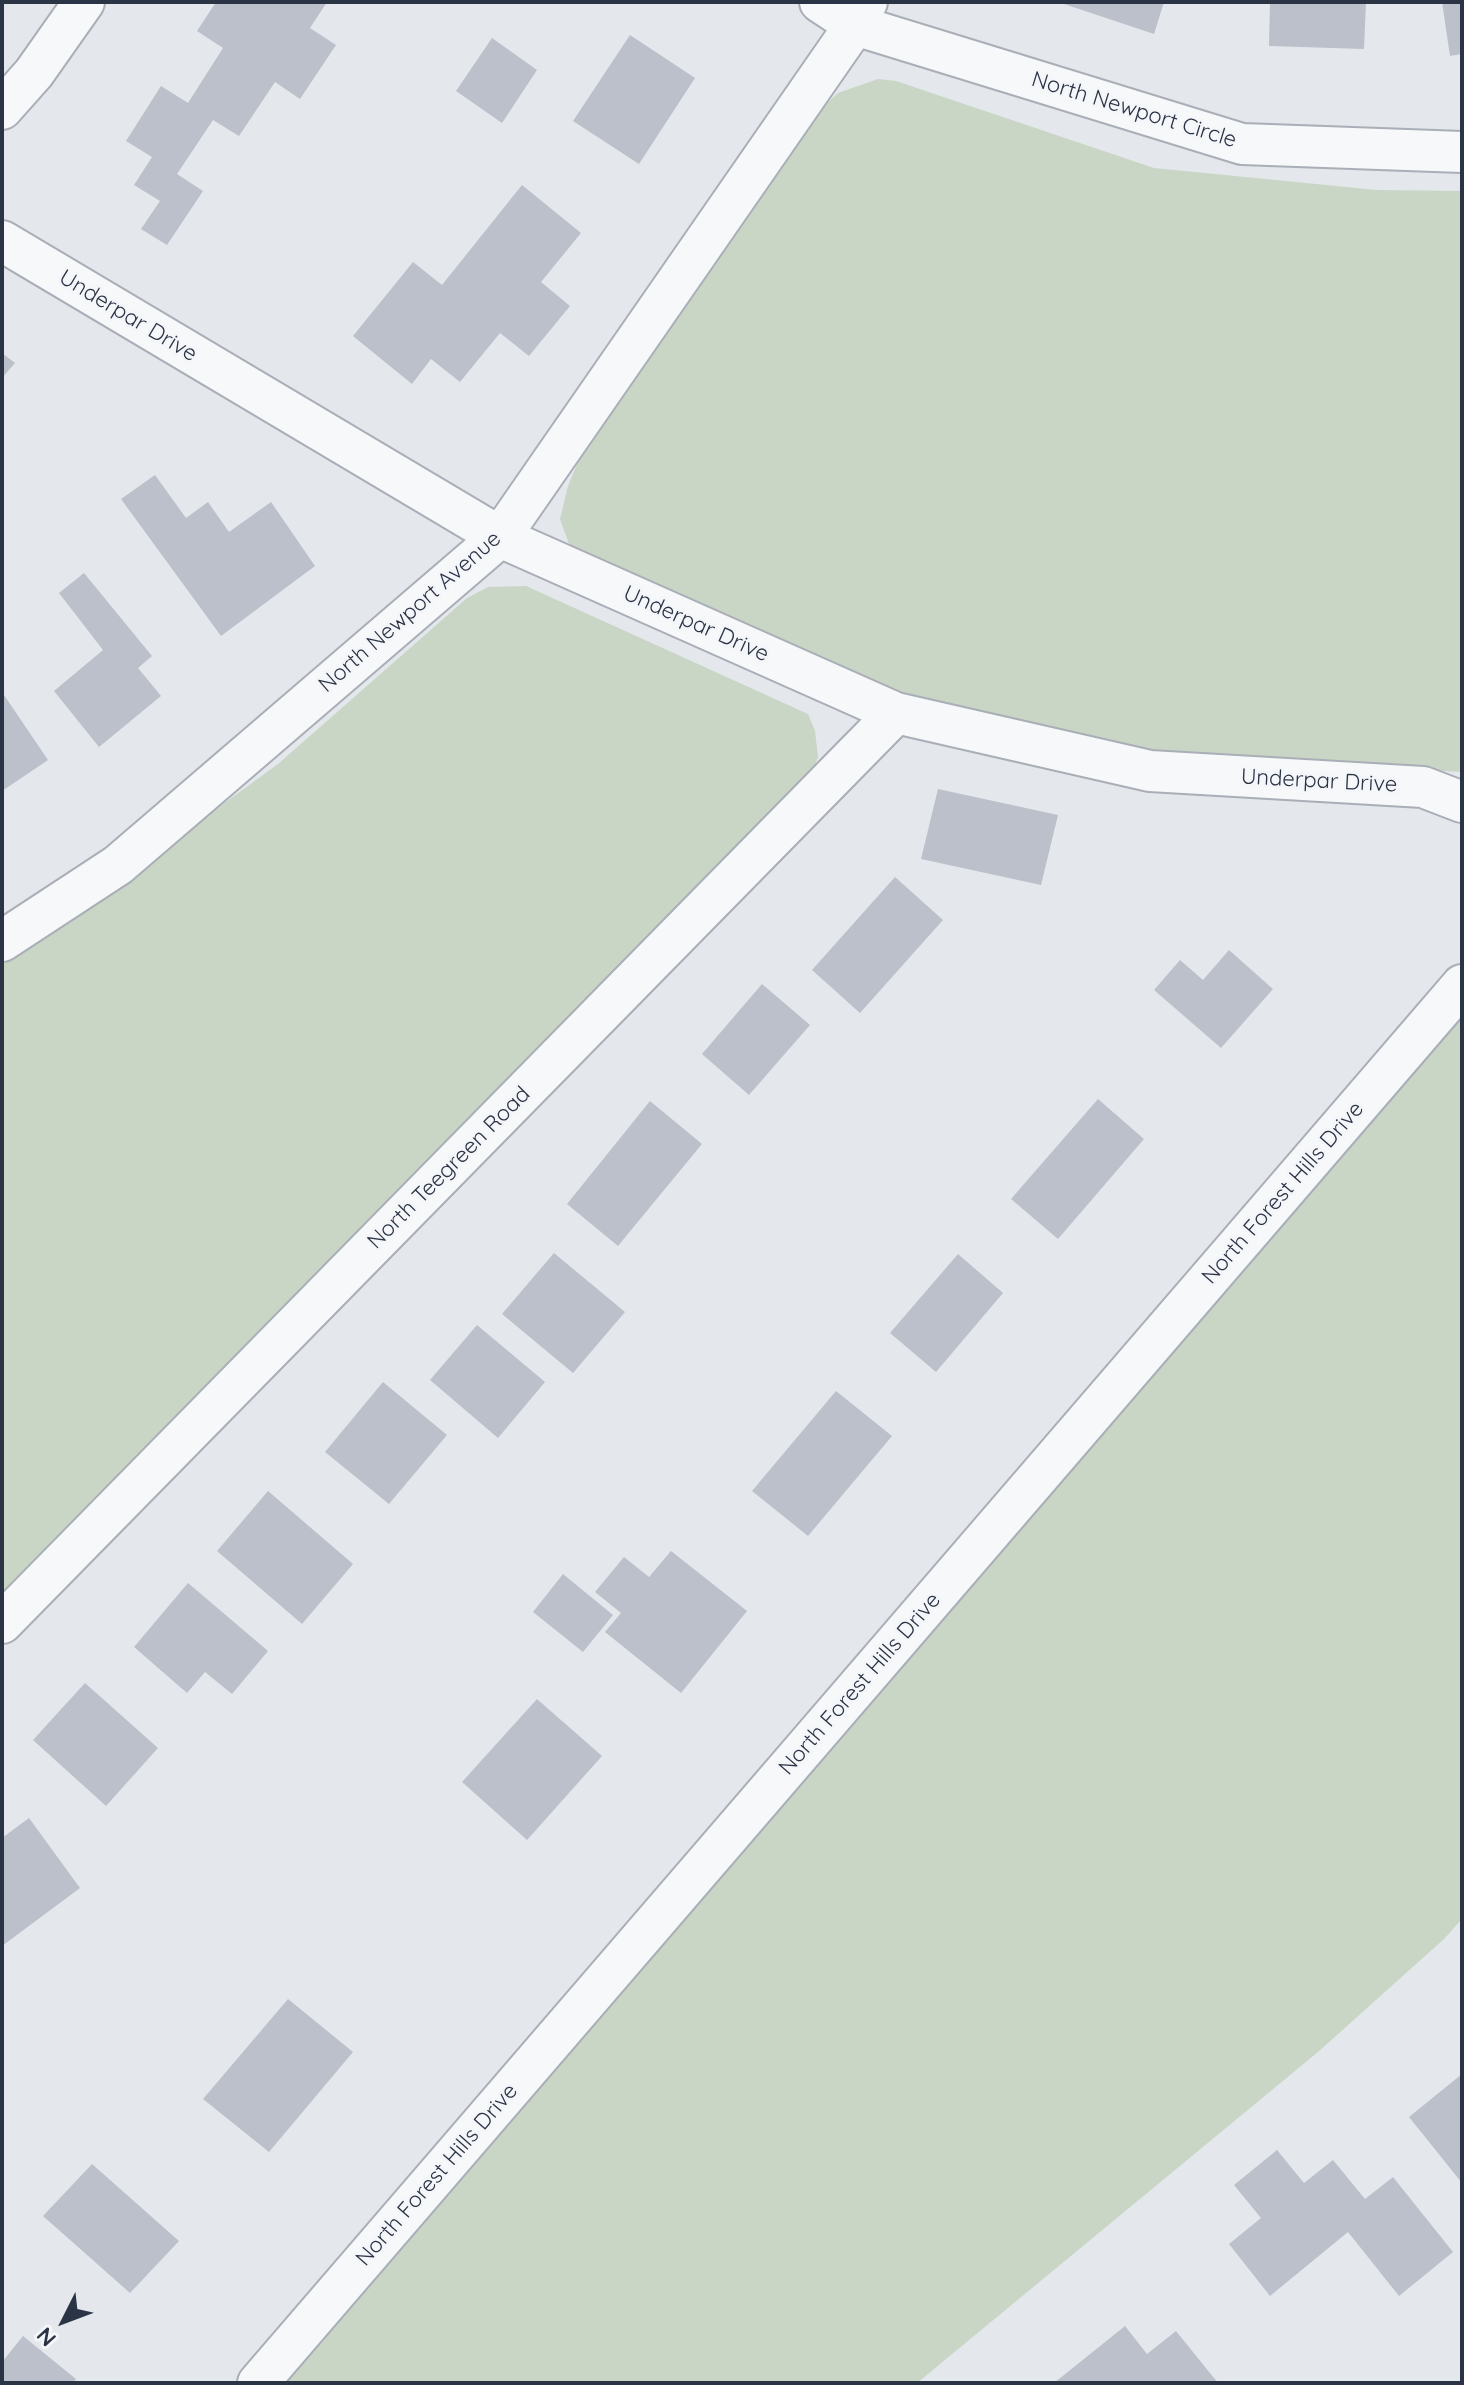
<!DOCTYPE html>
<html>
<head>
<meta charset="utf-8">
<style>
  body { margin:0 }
  #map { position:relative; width:1464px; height:2385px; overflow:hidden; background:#e4e7ec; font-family:Quicksand,sans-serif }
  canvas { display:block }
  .frame { position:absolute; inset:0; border:4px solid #2b3445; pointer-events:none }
  .north { position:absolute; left:24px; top:2281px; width:80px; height:80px; -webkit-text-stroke:6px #f4f6f9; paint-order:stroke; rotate:228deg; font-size:22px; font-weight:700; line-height:32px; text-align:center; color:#2b3445 }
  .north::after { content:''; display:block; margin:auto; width:28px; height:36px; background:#2b3445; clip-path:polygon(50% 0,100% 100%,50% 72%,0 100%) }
</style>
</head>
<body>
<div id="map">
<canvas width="1464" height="2385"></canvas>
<div class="frame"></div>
<div class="north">N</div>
</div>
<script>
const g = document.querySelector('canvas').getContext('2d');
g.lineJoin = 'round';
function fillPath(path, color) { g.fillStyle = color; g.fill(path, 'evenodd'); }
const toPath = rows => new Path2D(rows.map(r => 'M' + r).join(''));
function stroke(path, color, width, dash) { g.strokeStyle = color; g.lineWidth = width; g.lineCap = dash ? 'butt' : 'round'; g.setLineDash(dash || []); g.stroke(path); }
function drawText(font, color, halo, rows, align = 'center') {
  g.font = font + ' Quicksand,sans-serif'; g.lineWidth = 6; g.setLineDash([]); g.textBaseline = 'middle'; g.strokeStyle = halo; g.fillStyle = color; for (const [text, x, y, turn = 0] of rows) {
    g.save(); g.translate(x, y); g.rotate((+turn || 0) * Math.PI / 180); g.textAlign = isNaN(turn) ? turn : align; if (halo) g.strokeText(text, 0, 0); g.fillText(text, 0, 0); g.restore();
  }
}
fillPath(toPath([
  [878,79,896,81,1154,168,1377,190,1462,191,1462,772,1306,764,1096,744,933,704,825,673,600,571,569,544,560,519,568,486,581,455,822,108,838,93],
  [526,586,808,714,815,731,818,757,811,775,2,1601,2,956,138,866,278,764,467,598,488,587],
  [1462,1007,1462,1919,1444,1939,1318,2052,917,2383,279,2383]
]), '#c9d6c5');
fillPath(toPath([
  [216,2,327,2,310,28,336,45,300,99,275,82,239,136,213,120,177,174,203,191,167,245,141,229,160,201,134,185,152,157,126,141,161,86,188,103,223,48,197,31],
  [1058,2,1164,2,1154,34],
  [1270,2,1366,2,1364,49,1269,46],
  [1442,2,1462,2,1462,54,1450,56],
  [630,35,695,78,639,164,573,121],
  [492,38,537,70,502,123,456,91],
  [522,185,581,233,541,282,570,306,529,356,500,333,460,382,431,359,412,384,353,336,413,262,442,285],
  [2,353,15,363,2,378],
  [155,475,186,518,208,502,229,532,271,502,315,566,221,636,121,499],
  [84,573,152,656,138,668,161,696,99,747,54,691,103,650,59,593],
  [2,692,48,760,2,791],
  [938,789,1058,815,1041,885,921,859],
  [895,877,943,920,860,1013,812,970],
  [1229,950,1273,989,1221,1048,1154,990,1180,960,1203,980],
  [762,984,810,1025,749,1095,702,1054],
  [1098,1099,1144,1139,1058,1239,1011,1199],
  [650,1101,702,1144,618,1246,567,1204],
  [554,1253,625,1312,573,1373,502,1314],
  [958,1254,1003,1293,936,1372,890,1333],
  [477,1325,545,1382,498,1438,430,1380],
  [383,1382,447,1435,389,1504,325,1452],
  [836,1391,892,1436,808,1536,752,1491],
  [268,1491,353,1564,302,1624,217,1551],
  [671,1551,747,1611,681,1693,605,1632,621,1613,595,1592,624,1557,649,1577],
  [563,1574,613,1615,583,1652,533,1612],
  [188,1583,268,1651,232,1694,205,1672,187,1693,134,1647],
  [85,1683,158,1748,106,1806,33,1740],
  [537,1699,602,1756,527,1840,462,1782],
  [29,1818,80,1888,2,1946,2,1838],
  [288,1999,353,2052,269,2152,203,2099],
  [1462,2074,1462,2183,1409,2117],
  [1277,2150,1304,2183,1333,2160,1365,2199,1393,2177,1453,2252,1399,2296,1348,2232,1270,2296,1229,2244,1261,2218,1234,2185],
  [92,2164,179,2241,130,2293,43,2216],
  [1125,2326,1147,2354,1176,2331,1218,2383,1054,2383],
  [23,2336,76,2379,73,2383,2,2383,2,2362]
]), '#bbc0ca');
const street = toPath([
  [820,2,855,25,1242,144,1462,152],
  [2,109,34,73,84,2],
  [2,241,500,537,896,713,1150,771,1423,787,1462,802],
  [2,941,118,865,500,537,855,25,867,2],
  [2,1623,896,713],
  [258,2383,1462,985]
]);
stroke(street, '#a9aeb7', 44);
stroke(street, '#f7f8fa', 40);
drawText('22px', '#2b3445', '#f4f6f9', [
  ["North Newport Circle",1134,110,17],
  ["Underpar Drive",128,316,31],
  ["North Newport Avenue",410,612,-41],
  ["Underpar Drive",696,624,24],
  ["Underpar Drive",1319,781,3],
  ["North Teegreen Road",449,1168,-45],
  ["North Forest Hills Drive",1283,1193,-49],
  ["North Forest Hills Drive",860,1684,-49],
  ["North Forest Hills Drive",437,2175,-49]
]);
</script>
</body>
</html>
